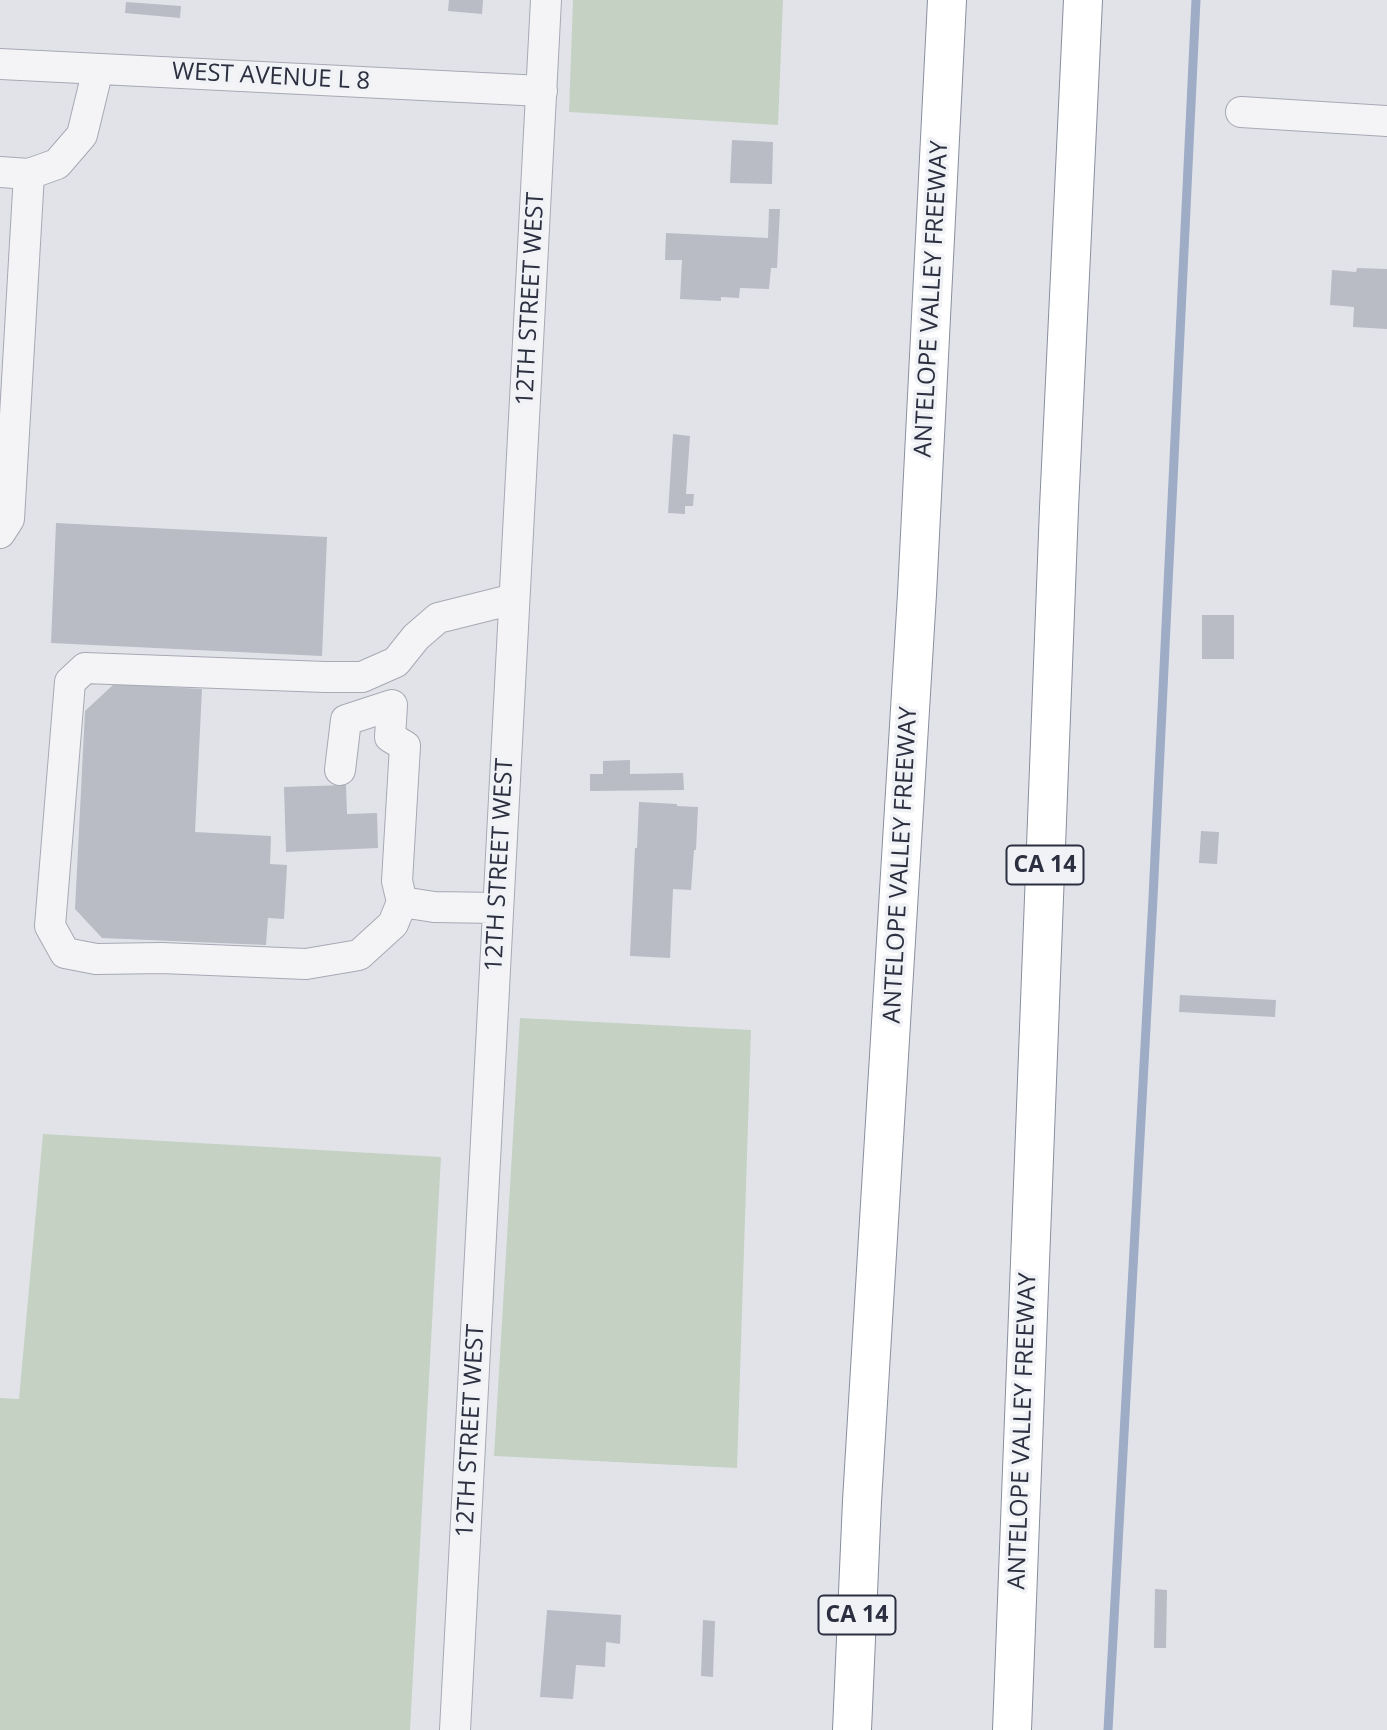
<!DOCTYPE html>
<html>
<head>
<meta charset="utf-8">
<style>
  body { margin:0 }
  canvas { display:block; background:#e1e3e9 }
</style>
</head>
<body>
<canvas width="1387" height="1730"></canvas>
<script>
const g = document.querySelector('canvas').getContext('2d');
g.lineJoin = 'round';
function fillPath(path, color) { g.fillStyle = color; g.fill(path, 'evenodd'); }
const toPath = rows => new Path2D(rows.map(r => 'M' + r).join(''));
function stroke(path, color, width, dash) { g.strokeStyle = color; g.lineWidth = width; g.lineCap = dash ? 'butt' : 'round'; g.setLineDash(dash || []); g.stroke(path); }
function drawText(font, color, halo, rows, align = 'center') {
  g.font = font + ' "Open Sans",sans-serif'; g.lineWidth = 7; g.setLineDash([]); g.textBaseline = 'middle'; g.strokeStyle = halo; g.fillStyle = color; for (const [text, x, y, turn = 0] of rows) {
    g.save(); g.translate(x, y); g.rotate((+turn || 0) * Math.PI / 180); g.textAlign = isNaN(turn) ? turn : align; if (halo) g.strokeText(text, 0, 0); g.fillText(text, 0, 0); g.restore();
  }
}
fillPath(toPath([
  [573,0,783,0,778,125,569,112],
  [520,1018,751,1030,737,1468,494,1456],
  [43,1134,441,1157,410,1730,0,1730,0,1398,19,1399]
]), '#c5d2c3');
stroke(toPath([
  [1108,1730,1153,898,1196,0]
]), '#9facc6', 9);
fillPath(toPath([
  [449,0,483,0,482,14,448,11],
  [126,2,181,6,180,18,125,13],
  [732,140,773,142,772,184,730,183],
  [769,209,780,209,777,268,771,268,769,289,740,288,739,298,721,297,721,301,680,299,682,260,665,260,666,233,768,238],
  [1357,268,1387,269,1387,329,1353,327,1354,307,1330,305,1332,270,1356,272],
  [673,434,690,436,686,494,694,494,693,506,685,506,685,514,668,513],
  [56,523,327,537,322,656,51,643],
  [1202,615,1234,615,1234,659,1202,659],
  [114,684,202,689,195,832,271,836,270,864,287,865,284,919,268,918,266,945,102,938,75,909,85,711],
  [630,760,630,774,683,773,684,790,590,791,590,774,603,774,603,761],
  [346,785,347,814,377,813,378,848,286,852,284,787],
  [639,802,677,804,677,806,698,807,696,850,694,850,691,890,673,889,670,958,630,956,635,848,637,848],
  [1201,831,1219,832,1217,864,1199,863],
  [1180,995,1276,1000,1275,1017,1179,1012],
  [1155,1589,1167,1590,1166,1648,1154,1648],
  [547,1610,621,1615,620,1644,606,1642,605,1667,576,1665,573,1699,540,1697],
  [703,1620,715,1621,713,1677,701,1676]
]), '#b9bcc5');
const minor = toPath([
  [0,64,542,91],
  [1241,112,1387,121],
  [0,172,29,174,57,164,82,135,98,69],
  [0,533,9,519,29,174],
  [340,770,346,720,392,705,390,737,405,746,397,881,402,902,393,924,359,955,306,964,162,958,96,959,65,953,50,926,70,682,85,668,325,677,362,677,396,662,416,637,438,618,514,599],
  [402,902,434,907,498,908],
  [455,1730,546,0]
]);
const highway = toPath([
  [852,1730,862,1501,917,594,947,0],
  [1012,1730,1059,508,1083,0]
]);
stroke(minor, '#a7a9b3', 32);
stroke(highway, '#8a8f9e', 40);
stroke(minor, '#f4f4f7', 30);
stroke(highway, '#fff', 38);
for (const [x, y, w] of [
  [1045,865,77],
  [857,1615,77]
]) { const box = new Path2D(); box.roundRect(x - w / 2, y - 19.5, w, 39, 5); g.fillStyle = '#f1f2f6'; g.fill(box); stroke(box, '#2b2f3f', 2); }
drawText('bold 23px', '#2b2f3f', null, [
  ["CA 14",1045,865],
  ["CA 14",857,1615]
]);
drawText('24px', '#2b2f3f', '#f1f2f6', [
  ["WEST AVENUE L 8",271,77,3],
  ["12TH STREET WEST",531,299,-87],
  ["ANTELOPE VALLEY FREEWAY",932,299,-87],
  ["12TH STREET WEST",500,865,-87],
  ["ANTELOPE VALLEY FREEWAY",901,865,-87],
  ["12TH STREET WEST",471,1431,-87],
  ["ANTELOPE VALLEY FREEWAY",1023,1431,-88]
]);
</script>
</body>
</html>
